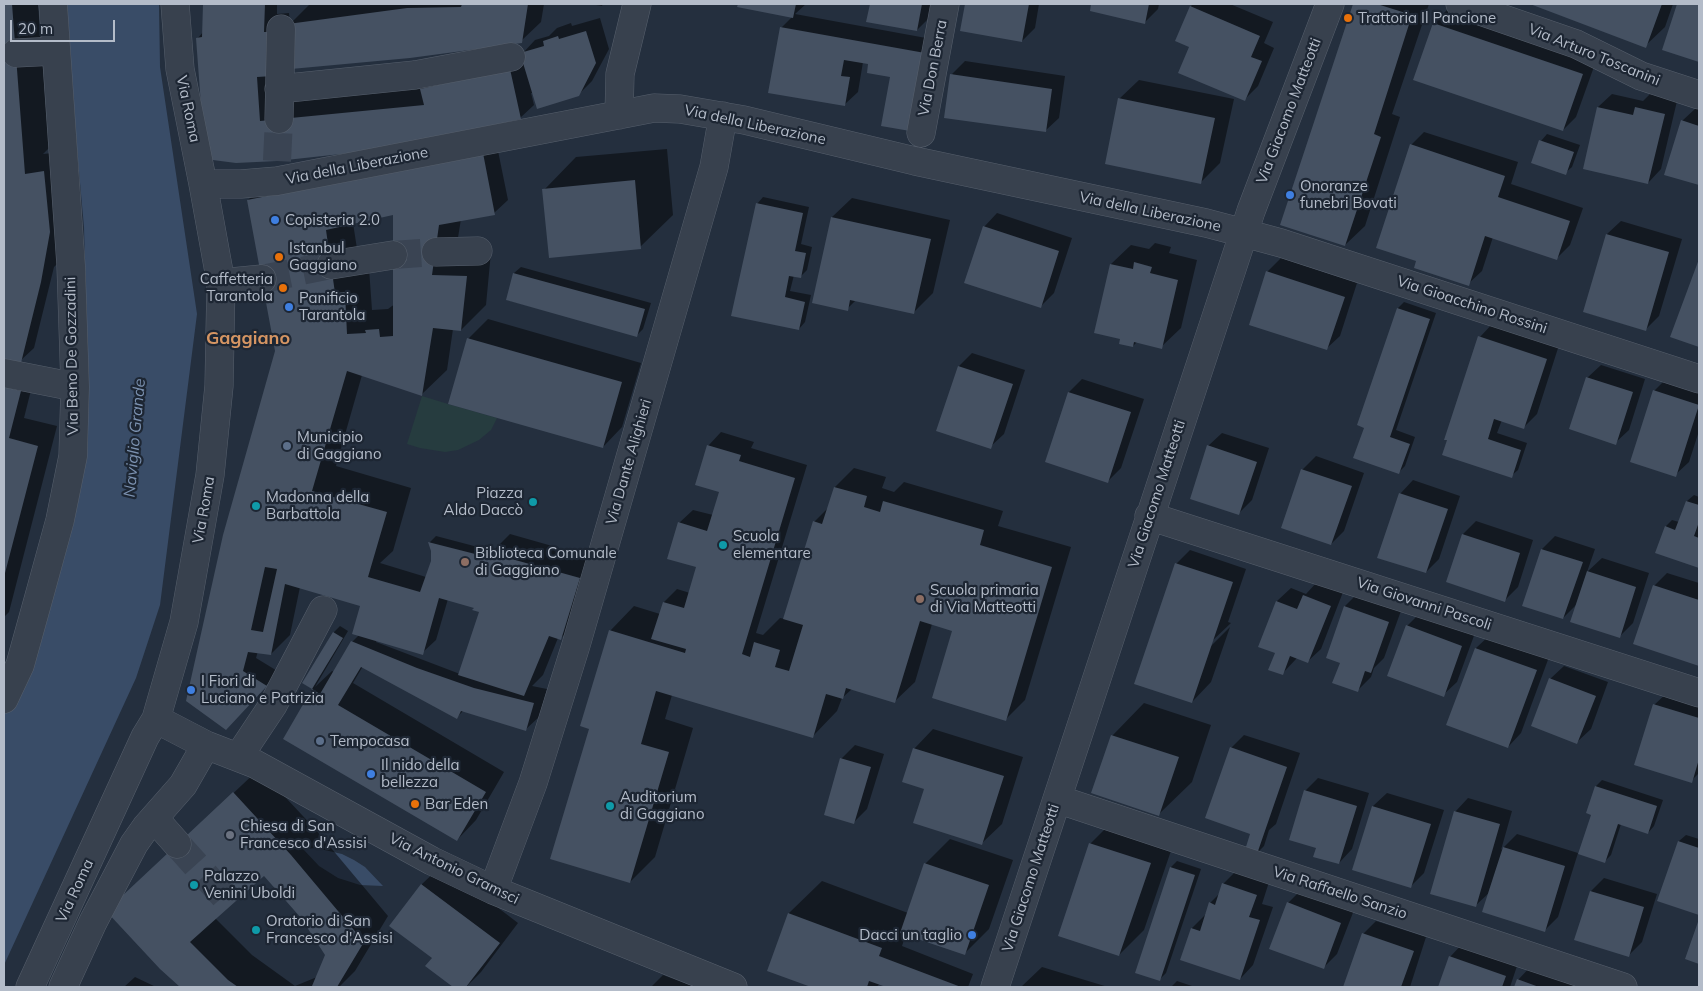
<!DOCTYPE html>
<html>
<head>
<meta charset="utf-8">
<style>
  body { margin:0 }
  #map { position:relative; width:1703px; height:991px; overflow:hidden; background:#242f3e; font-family:Mulish,sans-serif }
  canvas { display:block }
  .frame { position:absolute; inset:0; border:5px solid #b4bcc9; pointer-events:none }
  .scale { position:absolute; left:10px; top:20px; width:105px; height:22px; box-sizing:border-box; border:2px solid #b4bcc9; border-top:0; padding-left:6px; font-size:15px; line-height:18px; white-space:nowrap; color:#b4bcc9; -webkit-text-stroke:4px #1d2633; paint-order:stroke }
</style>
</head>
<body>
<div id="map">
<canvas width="1703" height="991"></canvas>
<div class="frame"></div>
<div class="scale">20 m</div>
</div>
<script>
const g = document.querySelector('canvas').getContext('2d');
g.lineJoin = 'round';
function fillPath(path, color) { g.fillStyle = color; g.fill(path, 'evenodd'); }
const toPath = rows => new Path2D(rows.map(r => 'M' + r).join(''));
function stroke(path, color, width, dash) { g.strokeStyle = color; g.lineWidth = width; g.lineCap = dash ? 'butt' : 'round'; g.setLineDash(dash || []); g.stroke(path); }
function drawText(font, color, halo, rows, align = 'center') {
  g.font = font + ' Mulish,sans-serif'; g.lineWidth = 4.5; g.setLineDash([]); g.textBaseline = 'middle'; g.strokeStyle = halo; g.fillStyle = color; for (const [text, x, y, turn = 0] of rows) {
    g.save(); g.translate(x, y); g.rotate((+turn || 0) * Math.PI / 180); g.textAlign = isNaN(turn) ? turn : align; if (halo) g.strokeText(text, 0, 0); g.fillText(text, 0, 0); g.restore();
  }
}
fillPath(toPath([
  [422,396,448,404,497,418,491,430,479,440,458,450,445,452,420,448,407,444]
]), '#263c3f');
fillPath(toPath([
  [64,4,159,4,160,67,197,314,160,605,136,678,4,965,4,716,27,665,87,340,84,227],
  [316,848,342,854,354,860,365,867,383,886,360,885,338,878,319,866,303,849]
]), '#394c67');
fillPath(toPath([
  [4,4,38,4,49,148,43,154,63,152,60,261,54,267,34,348,20,361,4,357],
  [204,4,277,4,277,14,289,13,290,24,309,5,320,4,544,4,541,22,521,41,292,67,279,102,423,88,435,76,522,54,535,40,549,36,557,28,571,23,572,26,600,18,609,49,592,81,578,95,531,93,534,105,520,118,277,160,198,38,203,32],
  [590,4,603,4,602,6],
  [739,4,806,4,795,14,937,40,932,68,863,62,858,92,844,105,781,28,792,17,738,6],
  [871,4,932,4,930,17,917,30,868,21],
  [967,4,1039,4,1035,28,1022,41,962,30],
  [1093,4,1159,4,1158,9,1144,23,1091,10],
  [1193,4,1230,4,1273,22,1264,43,1274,48,1258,86,1244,100,1191,46,1176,40,1191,6],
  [1354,4,1429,4,1392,114,1400,117,1365,226,1345,245,1282,224],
  [1453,4,1596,61,1576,117,1563,130,1434,23],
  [1532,4,1673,4,1665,27,1645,46],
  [1679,4,1699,4,1699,61,1664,49],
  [965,61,1065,76,1059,118,1045,131,952,74],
  [1139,80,1234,99,1220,163,1201,182,1119,99],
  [1612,94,1643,101,1650,94,1677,101,1661,169,1648,183,1584,168,1598,107],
  [1696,108,1699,109,1699,184,1666,174,1682,121],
  [1424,132,1518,162,1511,184,1583,208,1570,245,1557,258,1493,237,1482,271,1468,284,1411,145],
  [1547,134,1580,145,1572,167,1565,173,1541,141],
  [496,141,508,200,494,213,461,219,456,250,491,252,486,305,461,330,453,329,447,370,422,394,362,375,336,466,411,488,393,551,380,563,426,577,432,561,432,551,430,542,436,536,493,551,510,534,598,559,580,619,561,638,558,638,543,675,532,686,547,689,539,717,525,730,463,711,456,718,363,666,353,683,504,772,476,820,457,840,284,738,313,689,303,683,334,632,340,626,348,631,315,687,332,671,334,672,352,642,359,635,361,605,300,587,290,635,271,654,258,651,256,658,279,672,226,728,277,351,248,200,273,175],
  [394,213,394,305,392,306,388,309,372,310,369,268,360,268,353,223],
  [448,599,475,607,480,611,460,674,376,642,377,640,422,653,436,640],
  [667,149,673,215,640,247,544,190,576,157],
  [763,197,809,207,801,244,812,247,807,270,800,277,794,275,790,291,811,295,805,322,799,329,733,315,757,204],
  [852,198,950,220,933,293,914,312,856,300,847,309,832,217],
  [997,213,1072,238,1054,293,1041,306,984,227],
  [1621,221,1682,239,1659,316,1645,330,1584,312,1607,234],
  [1155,243,1171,247,1169,253,1197,260,1181,328,1161,347,1137,342,1133,346,1121,338,1095,332,1111,264,1131,245,1149,249],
  [1281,258,1357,283,1340,336,1326,349,1267,272],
  [1699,263,1699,346,1672,336],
  [521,267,651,303,643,329,637,335,507,300,514,273],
  [1404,302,1436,313,1396,430,1415,437,1405,466,1399,472,1365,427,1398,308],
  [488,319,641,363,622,427,603,447,450,403,469,338],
  [1493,323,1559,345,1537,414,1524,427,1502,420,1497,433,1527,443,1518,470,1511,476,1443,454,1480,337],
  [972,353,1025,370,1004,434,990,447,959,366],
  [1601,365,1645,379,1629,430,1615,443,1587,378],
  [4,370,34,378,24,418,57,426,9,612,4,617],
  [1668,377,1699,388,1699,431,1689,462,1675,475,1654,391],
  [1082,379,1144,399,1121,468,1108,481,1046,461,1069,392],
  [721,432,754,442,751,448,807,465,756,633,763,635,780,618,785,619,814,522,829,507,835,487,854,468,886,477,882,488,894,492,904,482,1003,511,998,526,1071,547,1025,700,1006,719,954,630,932,624,915,682,895,701,852,689,842,698,837,711,813,736,672,695,665,719,693,728,655,857,630,882,591,728,610,631,634,606,660,614,664,602,677,589,690,593,698,566,679,523,693,510,713,515,720,491,708,446],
  [1222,433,1269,448,1252,500,1239,513,1208,446],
  [1316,456,1364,473,1344,531,1331,544,1302,470],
  [1413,480,1460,496,1439,559,1426,572,1400,494],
  [1694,495,1699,497,1699,567,1657,552,1666,526,1672,520,1679,522,1687,501],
  [1476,521,1533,540,1518,587,1505,600,1463,534],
  [1555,536,1595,549,1587,572,1602,558,1649,573,1633,623,1619,637,1578,603,1563,618,1524,605,1542,549],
  [1190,550,1246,569,1228,622,1231,623,1211,642,1211,646,1230,627,1211,682,1192,702,1176,564],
  [1667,573,1699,583,1699,664,1635,644,1654,586],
  [1317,582,1343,592,1321,649,1307,662,1297,658,1282,674,1277,652,1260,646,1277,601,1291,588,1306,594],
  [1358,593,1402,608,1384,658,1374,668,1371,677,1358,690,1341,662,1327,657,1345,606],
  [1420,613,1475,633,1457,682,1443,695,1407,626],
  [1490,635,1549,657,1521,733,1508,747,1476,648],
  [1564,666,1608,682,1591,729,1577,742,1550,679],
  [1668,692,1699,701,1699,773,1691,781,1654,705],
  [1144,703,1211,725,1192,782,1159,814,1112,736],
  [933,729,1023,757,1002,824,982,843,925,788,914,749],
  [1244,735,1300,753,1276,824,1269,830,1264,846,1257,853,1231,748],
  [855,745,884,754,867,809,854,822,841,759],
  [259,769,316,830,388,916,355,971,339,987,182,987,161,968,108,911],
  [264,875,302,918,326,955,317,977,295,986,252,955,215,918],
  [1318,778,1369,793,1352,849,1339,863,1318,847,1305,791],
  [1602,780,1663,800,1654,826,1648,833,1621,824,1611,855,1605,861,1592,814,1596,786],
  [1387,793,1444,810,1424,873,1410,887,1353,869,1373,806],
  [1468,798,1512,811,1501,850,1517,834,1578,853,1558,917,1544,931,1490,892,1475,906,1455,812],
  [1115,819,1175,839,1144,930,1119,955,1090,844],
  [1686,835,1699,839,1699,914,1659,900,1679,841],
  [950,839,1013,860,989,929,965,953,906,934,902,946,973,974,968,987,887,987,880,984,876,987,815,987,768,970,789,913,822,881,908,913,925,864],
  [1177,861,1201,869,1166,973,1159,980,1171,867],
  [442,865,518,923,481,972,466,987,455,987,427,966,433,957,391,925,422,884],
  [1237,870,1269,882,1262,904,1273,907,1253,965,1240,979,1181,959,1192,928,1205,915,1210,903,1220,893,1223,884],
  [1604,878,1657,894,1642,942,1629,955,1591,891],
  [1301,890,1354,910,1337,954,1323,968,1288,903],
  [1376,921,1426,937,1410,987,1345,987,1363,934],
  [1463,943,1518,963,1510,987,1439,987,1450,957],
  [1531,966,1590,987,1515,987,1518,980],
  [1042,967,1108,987,1021,987],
  [663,975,695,987,651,987],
  [135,977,156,987,124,987],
  [1177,981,1195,987,1171,987]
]), '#0007');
fillPath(toPath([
  [4,4,12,4,25,174,44,171,50,232,41,282,21,363,4,359],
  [203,4,265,4,264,32,270,32,273,76,257,77,260,121,424,105,420,89,510,69,521,119,387,149,277,161,236,163,205,159,196,38,202,37],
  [462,4,528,4,522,43,410,58,291,69,288,24,407,8,461,7],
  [738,4,796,4,793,18,737,7],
  [870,4,922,4,917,31,866,22],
  [965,4,1029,4,1022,42,960,31],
  [1091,4,1149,4,1145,24,1090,11],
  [1353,4,1377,4,1412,15,1374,134,1381,137,1345,246,1280,225],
  [1530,4,1662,4,1646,48],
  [1677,4,1699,4,1699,62,1662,50],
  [1190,6,1260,36,1251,57,1262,61,1245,101,1178,73,1189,47,1175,41],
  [1433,23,1583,74,1563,131,1413,80],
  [780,27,925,53,910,131,881,126,890,77,867,73,868,64,844,60,841,76,850,77,845,106,768,93],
  [586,31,596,63,579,96,537,109,520,53,544,46,543,41,558,36,559,39],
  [950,74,1052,89,1046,132,944,118],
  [1118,98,1215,118,1201,184,1105,164],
  [1597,107,1633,115,1635,107,1665,114,1648,184,1583,169],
  [1681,120,1699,126,1699,185,1664,175],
  [1539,140,1574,152,1566,175,1531,163],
  [1410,144,1505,176,1498,197,1570,221,1557,260,1485,236,1469,286,1414,268,1416,261,1376,248],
  [483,153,495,215,439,225,432,275,467,276,461,331,433,328,422,396,347,371,312,491,387,512,368,577,420,592,431,561,431,551,428,542,487,557,490,553,580,578,561,640,549,636,524,696,458,675,479,612,472,610,474,608,439,598,423,655,352,634,360,606,285,584,271,655,248,652,243,671,267,686,226,730,186,701,223,535,275,351,247,200],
  [393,215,393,336,380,337,379,329,365,330,366,333,347,334,345,292,335,293,326,230],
  [265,567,277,569,263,632,251,630],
  [635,180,641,249,549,258,542,189],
  [756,203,803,213,795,251,806,253,801,278,789,276,785,297,805,302,799,330,731,316],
  [831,217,931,239,914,314,850,300,848,311,812,303],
  [983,226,1059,251,1041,308,964,283],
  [1606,234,1669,252,1646,331,1583,312],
  [1699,259,1699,347,1670,337],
  [1134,262,1152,267,1150,273,1178,280,1162,349,1134,342,1133,347,1119,344,1120,339,1094,333,1110,264,1133,269],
  [1266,271,1345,297,1327,350,1249,325],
  [513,273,645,309,637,337,506,300],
  [1397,308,1430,319,1390,437,1410,444,1399,474,1353,458,1364,428,1357,425],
  [1478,336,1547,359,1524,429,1494,419,1488,439,1521,450,1512,478,1442,455,1447,440,1444,440],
  [467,338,622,382,603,448,448,404],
  [958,366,1013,384,991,449,936,431],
  [1586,377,1633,392,1616,445,1569,429],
  [4,387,21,391,9,438,38,446,4,577],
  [1653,390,1699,405,1676,477,1630,462],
  [1068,392,1131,412,1108,483,1045,462],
  [707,445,741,455,739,461,795,478,742,654,750,657,754,642,780,650,775,667,789,671,803,625,783,619,813,521,822,524,834,487,867,496,864,507,880,512,883,501,984,530,980,545,1052,567,1006,721,932,698,952,631,920,621,895,703,846,688,843,699,826,694,813,738,656,691,641,744,669,752,630,883,550,859,589,729,580,726,609,630,685,653,686,649,651,639,663,602,684,608,696,567,667,559,678,522,707,531,719,492,695,485],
  [1207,445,1257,462,1239,515,1190,499],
  [1301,469,1352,486,1331,545,1281,528],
  [1399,493,1448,509,1426,573,1377,558],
  [1686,501,1699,505,1699,522,1694,536,1699,538,1699,568,1655,553,1665,526,1675,530],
  [1462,534,1520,553,1505,602,1446,582],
  [1541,549,1583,562,1563,619,1522,606],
  [1175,563,1233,582,1192,703,1134,684],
  [1587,571,1636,587,1620,638,1570,622],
  [1653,585,1699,600,1699,666,1633,644],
  [1303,595,1331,606,1308,663,1290,656,1283,675,1268,670,1275,653,1258,647,1276,601,1297,609],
  [1344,606,1389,622,1371,673,1365,671,1358,692,1332,683,1340,663,1326,658],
  [1406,625,1462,646,1444,697,1387,676],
  [333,632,343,638,312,689,302,683],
  [351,641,417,668,474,688,534,703,526,731,461,711,457,719,361,667,338,705,486,792,457,841,283,739,312,689,320,694],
  [1475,648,1537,670,1508,748,1446,725],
  [1549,678,1596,696,1577,744,1531,726],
  [1653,704,1699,718,1699,759,1692,783,1634,765],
  [1111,735,1179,757,1159,816,1091,793],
  [1230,747,1287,767,1257,854,1245,850,1250,834,1205,818],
  [913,748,1004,776,982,845,913,823,924,789,902,782],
  [840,758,871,767,854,824,824,815],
  [1595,786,1657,806,1648,834,1618,824,1605,863,1578,854,1591,815,1586,813],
  [1304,790,1357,806,1339,864,1313,857,1316,848,1289,840],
  [233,792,291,855,364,942,337,987,312,986,325,955,301,918,264,876,190,942,228,980,238,987,180,987,160,969,106,911],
  [1372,806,1431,824,1411,888,1352,870],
  [1454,811,1500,824,1476,907,1430,894],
  [1678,841,1699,848,1699,915,1657,901],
  [1089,843,1151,863,1119,956,1058,936],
  [1503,847,1565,866,1545,932,1482,912],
  [924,863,989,885,965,955,900,933],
  [1170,867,1195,875,1160,981,1135,973],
  [1222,883,1257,895,1249,917,1260,920,1240,980,1180,960,1191,928,1200,931,1209,902,1215,905],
  [421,884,500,943,466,987,453,987,425,966,432,958,389,926],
  [1590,891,1644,907,1629,957,1574,940],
  [1287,902,1341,923,1324,969,1269,949],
  [788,913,882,948,879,956,961,987,886,987,869,981,867,987,811,987,767,971],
  [1699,919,1699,964,1685,959],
  [1362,933,1414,951,1401,987,1343,987],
  [1449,956,1506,976,1502,987,1438,987],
  [1517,979,1539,987,1514,987]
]), '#455162');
stroke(toPath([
  [277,161,279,119],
  [393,255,436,252],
  [262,279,331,265],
  [177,844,232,905]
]), '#3a4453', 28, [28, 14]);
const minor = toPath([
  [1460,4,1576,44,1641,76,1699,95],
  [16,53,56,51],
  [279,89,415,75,511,57],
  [619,115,620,74,637,4],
  [279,119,281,29],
  [921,133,945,4],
  [203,184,241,184,277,181,654,108,680,109,744,120,915,161,1206,223,1244,233,1281,243,1699,379],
  [436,252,478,251],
  [331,265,393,255],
  [221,283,262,279],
  [4,373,75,387],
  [1149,516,1699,693],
  [4,699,20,665,40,593,60,520,73,456,75,387,71,266,53,4],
  [156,719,206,745,255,764,432,861,493,890,733,987],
  [239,756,273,705,323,610],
  [1057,799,1623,987],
  [154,818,177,844],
  [493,890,533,783,576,645,714,167,723,116],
  [30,987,145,737,156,719,184,622,210,475,219,386,221,283,203,184,180,69,175,4],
  [63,987,93,922,134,844,146,827,183,785,206,745],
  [995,987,1251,211,1330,4]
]);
stroke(minor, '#565f6c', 29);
stroke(minor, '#38414e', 28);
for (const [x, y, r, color] of [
  [1348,18,5,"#e8710a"],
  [1290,195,5,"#3f7fe0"],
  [275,220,5,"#3f7fe0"],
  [279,257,5,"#e8710a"],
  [283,288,5,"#e8710a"],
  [289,307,5,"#3f7fe0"],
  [287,446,5,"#5c6f8a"],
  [533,502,5,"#0f9aa8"],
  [256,506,5,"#0f9aa8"],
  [723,545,5,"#0f9aa8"],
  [465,562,5,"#8d6e63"],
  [920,599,5,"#8d6e63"],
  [191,690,5,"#3f7fe0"],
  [320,741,5,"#5c6f8a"],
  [371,774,5,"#3f7fe0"],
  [415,804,5,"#e8710a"],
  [610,806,5,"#0f9aa8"],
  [230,835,5,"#6b7280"],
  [194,885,5,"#0f9aa8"],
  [256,930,5,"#0f9aa8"],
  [972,935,5,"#3f7fe0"]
]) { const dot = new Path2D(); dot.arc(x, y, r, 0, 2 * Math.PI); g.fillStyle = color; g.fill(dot); stroke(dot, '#1d2633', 2); }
drawText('15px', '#b4bcc9', '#1d2633', [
  ["Trattoria Il Pancione",1358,18],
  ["Onoranze",1300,186],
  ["funebri Bovati",1300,203],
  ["Copisteria 2.0",285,220],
  ["Istanbul",289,248],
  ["Gaggiano",289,265],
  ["Caffetteria",273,279,"right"],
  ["Tarantola",273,296,"right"],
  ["Panificio",299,298],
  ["Tarantola",299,315],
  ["Municipio",297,437],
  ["di Gaggiano",297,454],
  ["Piazza",523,493,"right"],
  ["Aldo Daccò",523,510,"right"],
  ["Madonna della",266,497],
  ["Barbattola",266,514],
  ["Scuola",733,536],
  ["elementare",733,553],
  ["Biblioteca Comunale",475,553],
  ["di Gaggiano",475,570],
  ["Scuola primaria",930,590],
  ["di Via Matteotti",930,607],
  ["I Fiori di",201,681],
  ["Luciano e Patrizia",201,698],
  ["Tempocasa",330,741],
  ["Il nido della",381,765],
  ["bellezza",381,782],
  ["Auditorium",620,797],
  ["di Gaggiano",620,814],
  ["Bar Eden",425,804],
  ["Chiesa di San",240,826],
  ["Francesco d'Assisi",240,843],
  ["Palazzo",204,876],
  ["Venini Uboldi",204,893],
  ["Oratorio di San",266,921],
  ["Francesco d'Assisi",266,938],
  ["Dacci un taglio",962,935,"right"]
], 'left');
drawText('15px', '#b4bcc9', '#1d2633', [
  ["Via Arturo Toscanini",1594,55,22],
  ["Via Don Berra",933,68,-79],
  ["Via Roma",188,109,78],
  ["Via Giacomo Matteotti",1289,111,-69],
  ["Via della Liberazione",755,125,12],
  ["Via della Liberazione",357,166,-11],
  ["Via della Liberazione",1150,212,12],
  ["Via Gioacchino Rossini",1472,305,18],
  ["Via Beno De Gozzadini",72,356,-91],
  ["Via Dante Alighieri",629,462,-74],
  ["Via Giacomo Matteotti",1157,494,-72],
  ["Via Roma",204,510,-80],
  ["Via Giovanni Pascoli",1424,604,18],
  ["Via Antonio Gramsci",454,869,26],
  ["Via Giacomo Matteotti",1031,878,-72],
  ["Via Roma",75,891,-65],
  ["Via Raffaello Sanzio",1340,893,18]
]);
drawText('italic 16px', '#7c92b1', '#1d2633', [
  ["Naviglio Grande",135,438,-85]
]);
drawText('bold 18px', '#d59563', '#1d2633', [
  ["Gaggiano",248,339]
]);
</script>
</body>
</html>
